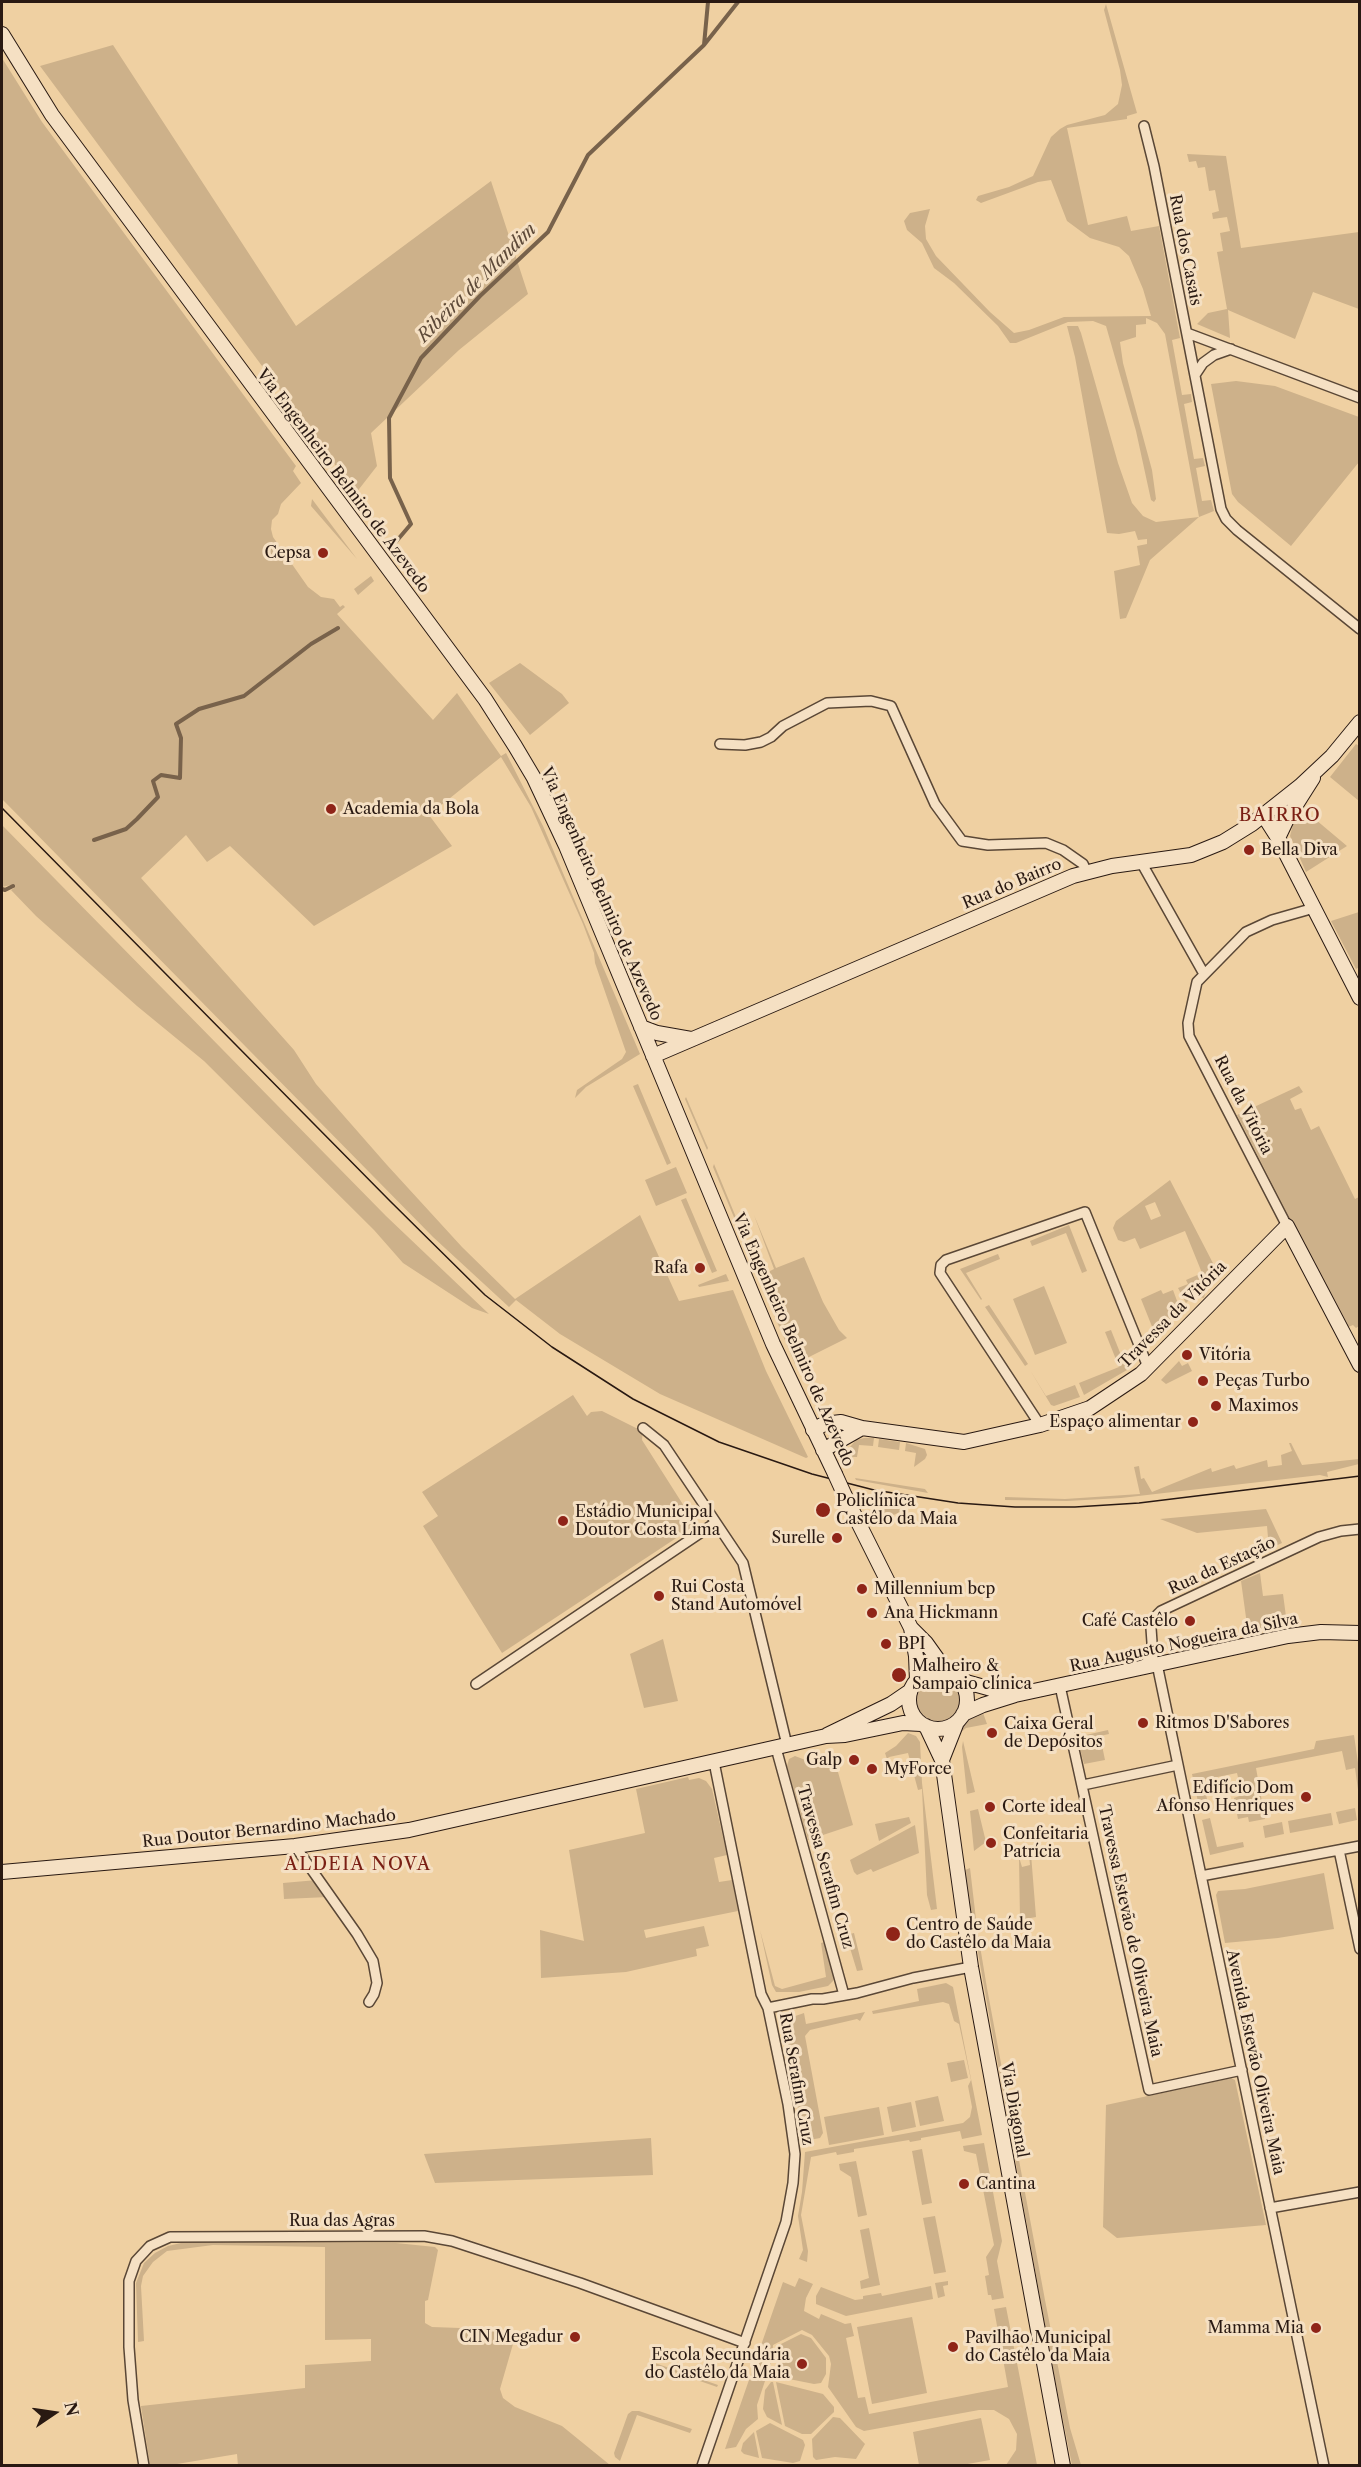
<!DOCTYPE html>
<html>
<head>
<meta charset="utf-8">
<style>
  body { margin:0 }
  #map { position:relative; width:1361px; height:2467px; overflow:hidden; background:#efd0a2; font-family:"Libre Caslon Text",serif }
  canvas { display:block }
  .frame { position:absolute; inset:0; border:3px solid #291912; pointer-events:none }
  .north { position:absolute; left:24px; top:2383px; width:60px; height:60px; -webkit-text-stroke:4px #f5e0c3; paint-order:stroke; rotate:77deg; font-size:16px; font-weight:700; line-height:24px; text-align:center; color:#291912 }
  .north::after { content:''; display:block; margin:auto; width:21px; height:27px; background:#291912; clip-path:polygon(50% 0,100% 100%,50% 72%,0 100%) }
</style>
</head>
<body>
<div id="map">
<canvas width="1361" height="2467"></canvas>
<div class="frame"></div>
<div class="north">N</div>
</div>
<script>
const g = document.querySelector('canvas').getContext('2d');
g.lineJoin = 'round';
function fillPath(path, color) { g.fillStyle = color; g.fill(path, 'evenodd'); }
const toPath = rows => new Path2D(rows.map(r => 'M' + r).join(''));
function stroke(path, color, width, dash) { g.strokeStyle = color; g.lineWidth = width; g.lineCap = dash ? 'butt' : 'round'; g.setLineDash(dash || []); g.stroke(path); }
function drawText(font, color, halo, rows, align = 'center') {
  g.font = font + ' "Libre Caslon Text",serif'; g.lineWidth = 6; g.setLineDash([]); g.textBaseline = 'middle'; g.strokeStyle = halo; g.fillStyle = color; for (const [text, x, y, turn = 0] of rows) {
    g.save(); g.translate(x, y); g.rotate((+turn || 0) * Math.PI / 180); g.textAlign = isNaN(turn) ? turn : align; if (halo) g.strokeText(text, 0, 0); g.fillText(text, 0, 0); g.restore();
  }
}
fillPath(toPath([
  [1106,4,1137,113,1127,116,1127,119,1067,128,1088,225,1127,216,1131,231,1159,226,1180,338,1172,340,1182,395,1191,394,1192,402,1184,404,1194,459,1203,458,1205,466,1196,468,1202,501,1211,500,1214,511,1199,517,1150,560,1126,618,1120,619,1114,571,1140,565,1137,546,1147,544,1147,539,1138,540,1135,531,1119,534,1107,533,1075,357,1067,326,1078,326,1081,333,1118,463,1132,503,1143,516,1156,522,1199,517,1165,334,1157,323,1146,318,1146,324,1136,325,1136,337,1120,342,1123,363,1152,470,1156,499,1154,502,1151,500,1136,431,1106,326,1093,321,1068,322,1016,343,1010,343,998,326,954,283,934,268,922,243,907,230,904,221,910,213,930,209,925,226,926,239,936,256,990,312,1014,333,1029,330,1064,317,1151,316,1143,289,1129,256,1119,247,1090,238,1067,221,1051,180,1038,182,981,203,976,200,978,196,1009,187,1033,176,1051,137,1060,129,1067,125,1105,115,1118,104,1122,85,1120,70,1104,10],
  [113,45,296,326,491,181,528,294,459,350,371,433,377,466,356,493,40,66],
  [2,58,42,122,296,466,293,471,301,483,281,504,278,514,272,520,271,529,273,537,308,587,321,597,334,599,340,607,343,605,345,607,337,614,433,720,457,693,501,756,506,753,543,826,640,1054,586,1087,575,1098,577,1090,622,1059,626,1052,595,963,594,953,583,924,531,807,501,757,429,815,452,846,314,926,230,846,207,862,186,835,141,878,294,1050,316,1084,387,1165,462,1247,515,1299,640,1215,679,1301,733,1290,766,1371,808,1457,806,1458,660,1394,560,1334,516,1300,509,1307,433,1237,2,799],
  [1187,154,1226,156,1241,248,1359,232,1359,309,1313,292,1295,339,1228,310,1230,338,1197,324,1208,313,1227,309,1217,252,1223,251,1220,233,1230,231,1227,217,1213,219,1212,213,1219,211,1215,190,1209,191,1205,167,1198,168,1196,161,1189,162],
  [1236,381,1275,386,1359,417,1359,462,1291,546,1238,502,1232,494,1211,384],
  [312,499,357,559,311,506],
  [371,576,374,581,358,595,354,589],
  [520,663,562,694,569,703,530,735,489,683],
  [1356,744,1359,746,1359,801,1330,777],
  [1303,809,1347,846,1306,872,1290,836,1294,820],
  [2,825,386,1216,489,1314,472,1308,403,1263,374,1230,204,1061,137,1006,36,916,11,890,14,888,11,885,2,887],
  [1359,912,1359,967,1356,969,1331,921],
  [638,1084,671,1163,667,1165,633,1086],
  [1299,1086,1303,1092,1290,1099,1295,1110,1301,1108,1311,1130,1319,1126,1355,1199,1359,1197,1359,1326,1356,1328,1353,1325,1346,1328,1237,1115],
  [686,1097,708,1148,707,1150,685,1099],
  [714,1164,754,1261,753,1263,713,1167],
  [676,1167,687,1193,656,1206,645,1180],
  [1170,1180,1216,1269,1207,1284,1204,1298,1193,1296,1186,1303,1178,1288,1188,1284,1186,1280,1202,1273,1185,1231,1140,1249,1135,1238,1124,1242,1118,1240,1113,1228,1116,1221],
  [1155,1202,1161,1216,1151,1220,1145,1206],
  [686,1198,717,1271,712,1273,681,1200],
  [754,1215,776,1268,804,1257,823,1302,839,1330,847,1338,795,1364,758,1277,774,1269],
  [1069,1225,1087,1271,1082,1273,1066,1233,1032,1246,1030,1241],
  [998,1254,1000,1259,966,1273,982,1299,981,1300,960,1269],
  [726,1274,729,1281,699,1287,698,1285],
  [1044,1286,1067,1343,1035,1355,1013,1299],
  [1161,1290,1163,1294,1173,1290,1180,1309,1155,1334,1141,1299],
  [989,1305,1028,1364,1025,1366,985,1307],
  [1111,1330,1127,1370,1084,1395,1079,1383,1119,1367,1105,1332],
  [1179,1361,1182,1366,1188,1363,1192,1371,1166,1384,1161,1380],
  [1030,1370,1046,1396,1075,1385,1080,1397,1054,1406,1051,1405],
  [573,1395,587,1416,591,1412,602,1411,636,1428,643,1428,642,1440,696,1525,502,1653,423,1526,438,1516,422,1492],
  [864,1438,874,1438,873,1446,859,1445,857,1457,853,1457,852,1464,849,1464,847,1455,850,1447,856,1440],
  [879,1439,900,1442,899,1450,878,1447],
  [906,1443,925,1449,927,1455,925,1459,914,1467,916,1453,905,1451],
  [1289,1443,1291,1443,1302,1465,1359,1459,1359,1464,1327,1472,1328,1477,1320,1475,1121,1498,1067,1501,1005,1500,1005,1497,1065,1499,1140,1494,1134,1467,1139,1466,1141,1479,1144,1478,1152,1492,1211,1468,1212,1472,1234,1465,1236,1469,1267,1460,1268,1467,1282,1465,1281,1455,1292,1451],
  [855,1478,925,1489,928,1493,856,1480],
  [870,1503,903,1510,904,1510,879,1522],
  [1266,1509,1282,1543,1269,1549,1267,1526,1197,1533,1160,1519],
  [1260,1573,1263,1596,1283,1594,1287,1624,1248,1632,1241,1581],
  [663,1639,678,1701,644,1708,630,1654],
  '916 1700a22 22 0 1 1 44 0a22 22 0 1 1-44 0Z',
  [982,1710,987,1724,966,1728,960,1733,965,1723],
  [1108,1730,1109,1734,1100,1736,1105,1760,1084,1764,1077,1737],
  [908,1733,916,1736,920,1742,922,1783,937,1909,931,1910,927,1895,922,1789,918,1790,908,1753,889,1757,887,1759,885,1753,896,1746],
  [1354,1735,1359,1770,1359,1797,1355,1768,1346,1770,1342,1751,1256,1768,1265,1819,1249,1822,1248,1817,1238,1819,1234,1798,1242,1795,1237,1773,1203,1780,1209,1809,1200,1811,1192,1774,1314,1749,1316,1741],
  [963,1741,975,1792,967,1794,962,1747],
  [795,1756,821,1766,836,1765,853,1825,808,1840,787,1766,789,1759],
  [688,1777,689,1780,699,1778,706,1781,712,1789,727,1855,714,1858,719,1882,732,1880,738,1911,644,1930,646,1938,704,1926,709,1946,696,1949,697,1956,626,1972,541,1978,540,1930,584,1941,569,1850,645,1833,636,1789],
  [1355,1808,1357,1820,1339,1824,1336,1812],
  [978,1809,986,1842,974,1851,970,1811],
  [1331,1813,1333,1825,1290,1833,1288,1821],
  [909,1817,911,1823,879,1841,875,1824],
  [1210,1818,1217,1847,1243,1842,1244,1847,1210,1855,1202,1820],
  [1282,1822,1284,1834,1265,1838,1263,1826],
  [915,1825,919,1853,873,1872,871,1869,857,1875,854,1872,850,1860],
  [1031,1854,1036,1917,1020,1920,1019,1857,1022,1867,1030,1865,1029,1855],
  [970,1868,977,1928,987,1988,1045,2300,1070,2428,1081,2465,1072,2465,1053,2370,971,1914,965,1870],
  [1324,1873,1334,1929,1278,1938,1225,1943,1216,1895,1218,1891,1245,1889],
  [317,1880,328,1897,284,1899,283,1883],
  [760,1930,775,1986,782,1989,826,1977,821,1943,825,1942,835,1975,833,1981,828,1986,799,1992,776,1992,772,1985],
  [854,1933,863,1970,857,1971,846,1935],
  [946,1983,953,1987,982,2135,962,2139,960,2131,921,2138,921,2140,910,2142,909,2140,854,2149,854,2152,837,2155,836,2152,811,2157,801,2215,808,2251,807,2262,799,2259,803,2250,798,2216,802,2192,805,2152,963,2123,970,2117,972,2107,968,2086,971,2080,959,2024,954,2021,949,2004,943,2002,873,2014,872,2011,919,2001,917,1989],
  [865,2012,860,2021,857,2019,810,2030,805,2036,823,2133,820,2138,804,2141,782,2027,784,2020,804,2013,806,2024],
  [964,2060,968,2078,951,2082,947,2063],
  [1231,2078,1235,2080,1266,2225,1117,2238,1103,2227,1106,2105],
  [938,2096,944,2121,920,2126,915,2101],
  [911,2102,916,2127,892,2132,887,2107],
  [879,2107,884,2135,829,2145,824,2117],
  [651,2138,653,2175,435,2183,424,2154],
  [984,2143,1002,2241,997,2261,1004,2298,992,2300,991,2295,988,2295,985,2276,989,2275,986,2257,994,2245,976,2154,964,2151,963,2146],
  [922,2149,932,2203,922,2205,912,2151],
  [856,2161,867,2215,858,2217,851,2177,840,2170,839,2164],
  [935,2216,946,2272,934,2274,923,2218],
  [869,2228,880,2285,861,2289,860,2281,869,2278,860,2230],
  [201,2242,396,2243,435,2247,438,2250,428,2300,425,2301,425,2323,432,2327,488,2329,497,2332,495,2336,500,2339,513,2344,500,2389,503,2398,515,2407,562,2426,610,2465,238,2466,237,2454,171,2465,150,2465,141,2406,305,2388,305,2365,371,2361,371,2339,325,2340,325,2247,213,2245,167,2251,153,2262,143,2276,141,2286,144,2341,138,2342,136,2283,144,2263,155,2253,168,2246,181,2243],
  [799,2278,813,2284,806,2298,804,2311,819,2319,821,2314,845,2324,851,2323,854,2336,846,2338,858,2398,865,2397,869,2414,1008,2387,994,2309,1006,2307,1037,2465,1006,2465,1016,2450,1017,2434,1009,2419,994,2410,979,2410,864,2431,856,2427,828,2387,831,2364,829,2356,812,2335,802,2330,773,2345,772,2360,757,2405,758,2419,746,2429,736,2447,725,2449,783,2282,795,2287],
  [948,2281,948,2285,943,2286,945,2296,938,2298,935,2283],
  [931,2286,933,2299,846,2316,816,2304,816,2296,821,2287,855,2300,863,2299,863,2296,881,2293,882,2296],
  [912,2317,927,2393,872,2404,857,2327],
  [801,2334,811,2338,826,2358,826,2374,821,2383,814,2384,784,2378,778,2373,775,2351,777,2346],
  [655,2363,718,2385,717,2387,654,2365],
  [771,2382,773,2382,782,2425,767,2417,763,2409,765,2390],
  [776,2382,823,2394,834,2407,834,2412,811,2434,802,2434,785,2426],
  [632,2411,639,2411,692,2429,690,2433,637,2415,620,2461,615,2457,614,2453,628,2414],
  [833,2417,840,2418,865,2444,856,2459,835,2457,816,2460,813,2457,812,2439],
  [981,2418,990,2460,962,2465,919,2465,913,2432],
  [770,2423,803,2440,805,2445,800,2461,793,2463,762,2458,756,2431],
  [754,2432,759,2458,744,2454,741,2451,743,2443]
]), '#cdb18a');
stroke(toPath([
  [704,45,708,2],
  [394,544,411,524,390,478,389,418,421,358,480,296,548,232,588,155,704,45,738,2],
  [94,840,126,829,137,819,158,797,153,781,161,775,180,778,181,738,176,724,199,709,244,696,311,644,338,628],
  [2,889,5,890,13,886]
]), '#78624b', 4);
const street = toPath([
  [1144,126,1154,166,1221,509,1226,519,1237,530,1360,629],
  [1187,333,1360,398],
  [1195,375,1203,363,1214,355,1231,349],
  [720,744,745,745,761,742,771,737,783,726,827,703,871,701,891,706,935,804,962,841,988,845,1046,843,1063,850,1083,864,1087,872],
  [1141,862,1204,974],
  [1287,1226,1189,1036,1188,1023,1197,982,1246,932,1272,920,1314,908],
  [1040,1425,940,1273,941,1265,946,1260,1085,1212,1148,1367],
  [643,1428,664,1445,743,1563,787,1745],
  [1157,1664,1324,2466],
  [1142,1666,1153,1657,1151,1628,1154,1618,1161,1611,1319,1537,1341,1531,1360,1529],
  [476,1684,715,1523],
  [1060,1686,1149,2090,1242,2070],
  [776,1748,844,1995],
  [1083,1785,1178,1765],
  [295,1846,357,1934,373,1961,377,1983,374,1994,369,2002],
  [1339,1850,1360,1949],
  [1201,1876,1360,1846],
  [768,2008,812,1999,823,1999,857,1993,913,1978,971,1967],
  [1270,2208,1360,2192],
  [144,2466,133,2400,129,2347,129,2281,136,2261,150,2246,170,2237,424,2236,452,2241,580,2283,745,2343],
  [702,2466,786,2222,793,2183,795,2154,788,2104,768,2008,761,1994,714,1762]
]);
const secondary = toPath([
  [2,34,52,115,485,699,515,746,534,778,566,846,773,1344,835,1474],
  [1264,816,1278,838,1360,998],
  [1278,838,1287,819,1313,778],
  [641,1027,657,1033,691,1039],
  [653,1056,1073,876,1112,866,1191,855,1223,842,1252,824,1300,786,1332,756,1360,722],
  [813,1430,824,1424,841,1422,862,1428,964,1442,1040,1425,1090,1408,1141,1374,1287,1226,1360,1365],
  [823,1450,862,1428],
  [845,1496,911,1628,916,1656,917,1680],
  [911,1628,926,1643,946,1671],
  '909 1700a29 29 0 1 1 58 0a29 29 0 1 1-58 0Z',
  [959,1680,1013,1695],
  [963,1714,983,1705,1015,1695,1288,1636,1321,1632,1360,1633],
  [926,1726,942,1760,971,1967,1063,2466],
  [827,1735,891,1704,910,1691],
  [942,1760,957,1722],
  [2,1872,295,1846,409,1830,826,1736,845,1735,903,1723,921,1724]
]);
stroke(street, '#5a4736', 12);
stroke(secondary, '#291912', 16);
stroke(street, '#f5e0c3', 9);
stroke(secondary, '#f5e0c3', 14);
stroke(toPath([
  [2,808,390,1201,485,1295,552,1347,633,1399,719,1442,812,1474,874,1490,958,1503,1015,1507,1075,1507,1139,1503,1360,1476]
]), '#291912', 1.5);
const secondaryBridge = toPath([
  [835,1474,845,1496]
]);
stroke(secondaryBridge, '#291912', 16, []);
stroke(secondaryBridge, '#f5e0c3', 14);
for (const [x, y, r, color] of [
  [323,553,6,"#8f2418"],
  [331,809,6,"#8f2418"],
  [1249,850,6,"#8f2418"],
  [700,1268,6,"#8f2418"],
  [1187,1355,6,"#8f2418"],
  [1203,1381,6,"#8f2418"],
  [1216,1406,6,"#8f2418"],
  [1193,1422,6,"#8f2418"],
  [823,1510,8,"#8f2418"],
  [563,1521,6,"#8f2418"],
  [837,1538,6,"#8f2418"],
  [862,1589,6,"#8f2418"],
  [659,1596,6,"#8f2418"],
  [872,1613,6,"#8f2418"],
  [1190,1621,6,"#8f2418"],
  [886,1644,6,"#8f2418"],
  [899,1675,8,"#8f2418"],
  [1143,1723,6,"#8f2418"],
  [992,1733,6,"#8f2418"],
  [854,1760,6,"#8f2418"],
  [872,1769,6,"#8f2418"],
  [1306,1797,6,"#8f2418"],
  [990,1807,6,"#8f2418"],
  [991,1843,6,"#8f2418"],
  [893,1934,8,"#8f2418"],
  [964,2184,6,"#8f2418"],
  [1316,2328,6,"#8f2418"],
  [575,2337,6,"#8f2418"],
  [953,2347,6,"#8f2418"],
  [802,2364,6,"#8f2418"]
]) { const dot = new Path2D(); dot.arc(x, y, r, 0, 2 * Math.PI); g.fillStyle = color; g.fill(dot); stroke(dot, '#f5e0c3', 2); }
drawText('16px', '#291912', '#f5e0c3', [
  ["Rua dos Casais",1185,250,79],
  ["Via Engenheiro Belmiro de Azevedo",343,481,53],
  ["Rua do Bairro",1012,884,-23],
  ["Via Engenheiro Belmiro de Azevedo",601,894,66],
  ["Rua da Vitória",1243,1105,63],
  ["Travessa da Vitória",1173,1315,-45],
  ["Via Engenheiro Belmiro de Azevedo",793,1340,66],
  ["Rua da Estação",1222,1566,-25],
  ["Rua Augusto Nogueira da Silva",1184,1643,-12],
  ["Rua Doutor Bernardino Machado",269,1829,-6],
  ["Travessa Serafim Cruz",825,1867,74],
  ["Travessa Estevão de Oliveira Maia",1130,1931,78],
  ["Avenida Estevão Oliveira Maia",1255,2062,78],
  ["Rua Serafim Cruz",796,2079,80],
  ["Via Diagonal",1014,2110,80],
  ["Rua das Agras",342,2221]
]);
drawText('16px', '#291912', '#f5e0c3', [
  ["Cepsa",311,553,"right"],
  ["Academia da Bola",343,809],
  ["Bella Diva",1261,850],
  ["Rafa",688,1268,"right"],
  ["Vitória",1199,1355],
  ["Peças Turbo",1215,1381],
  ["Maximos",1228,1406],
  ["Espaço alimentar",1181,1422,"right"],
  ["Policlínica",836,1501],
  ["Castêlo da Maia",836,1519],
  ["Estádio Municipal",575,1512],
  ["Doutor Costa Lima",575,1530],
  ["Surelle",825,1538,"right"],
  ["Rui Costa",671,1587],
  ["Stand Automóvel",671,1605],
  ["Millennium bcp",874,1589],
  ["Ana Hickmann",884,1613],
  ["Café Castêlo",1178,1621,"right"],
  ["BPI",898,1644],
  ["Malheiro &",912,1666],
  ["Sampaio clínica",912,1684],
  ["Ritmos D'Sabores",1155,1723],
  ["Caixa Geral",1004,1724],
  ["de Depósitos",1004,1742],
  ["Galp",842,1760,"right"],
  ["MyForce",884,1769],
  ["Edifício Dom",1294,1788,"right"],
  ["Afonso Henriques",1294,1806,"right"],
  ["Corte ideal",1002,1807],
  ["Confeitaria",1003,1834],
  ["Patrícia",1003,1852],
  ["Centro de Saúde",906,1925],
  ["do Castêlo da Maia",906,1943],
  ["Cantina",976,2184],
  ["Mamma Mia",1304,2328,"right"],
  ["CIN Megadur",563,2337,"right"],
  ["Pavilhão Municipal",965,2338],
  ["do Castêlo da Maia",965,2356],
  ["Escola Secundária",790,2355,"right"],
  ["do Castêlo da Maia",790,2373,"right"]
], 'left');
drawText('italic 18px', '#5d4938', '#f5e0c3', [
  ["Ribeira de Mandim",477,283,-45]
]);
g.letterSpacing = '1.5px';
drawText('18px', '#7a1f14', '#f5e0c3', [
  ["BAIRRO",1280,816],
  ["ALDEIA NOVA",358,1865]
]);
g.letterSpacing = '0px';
</script>
</body>
</html>
